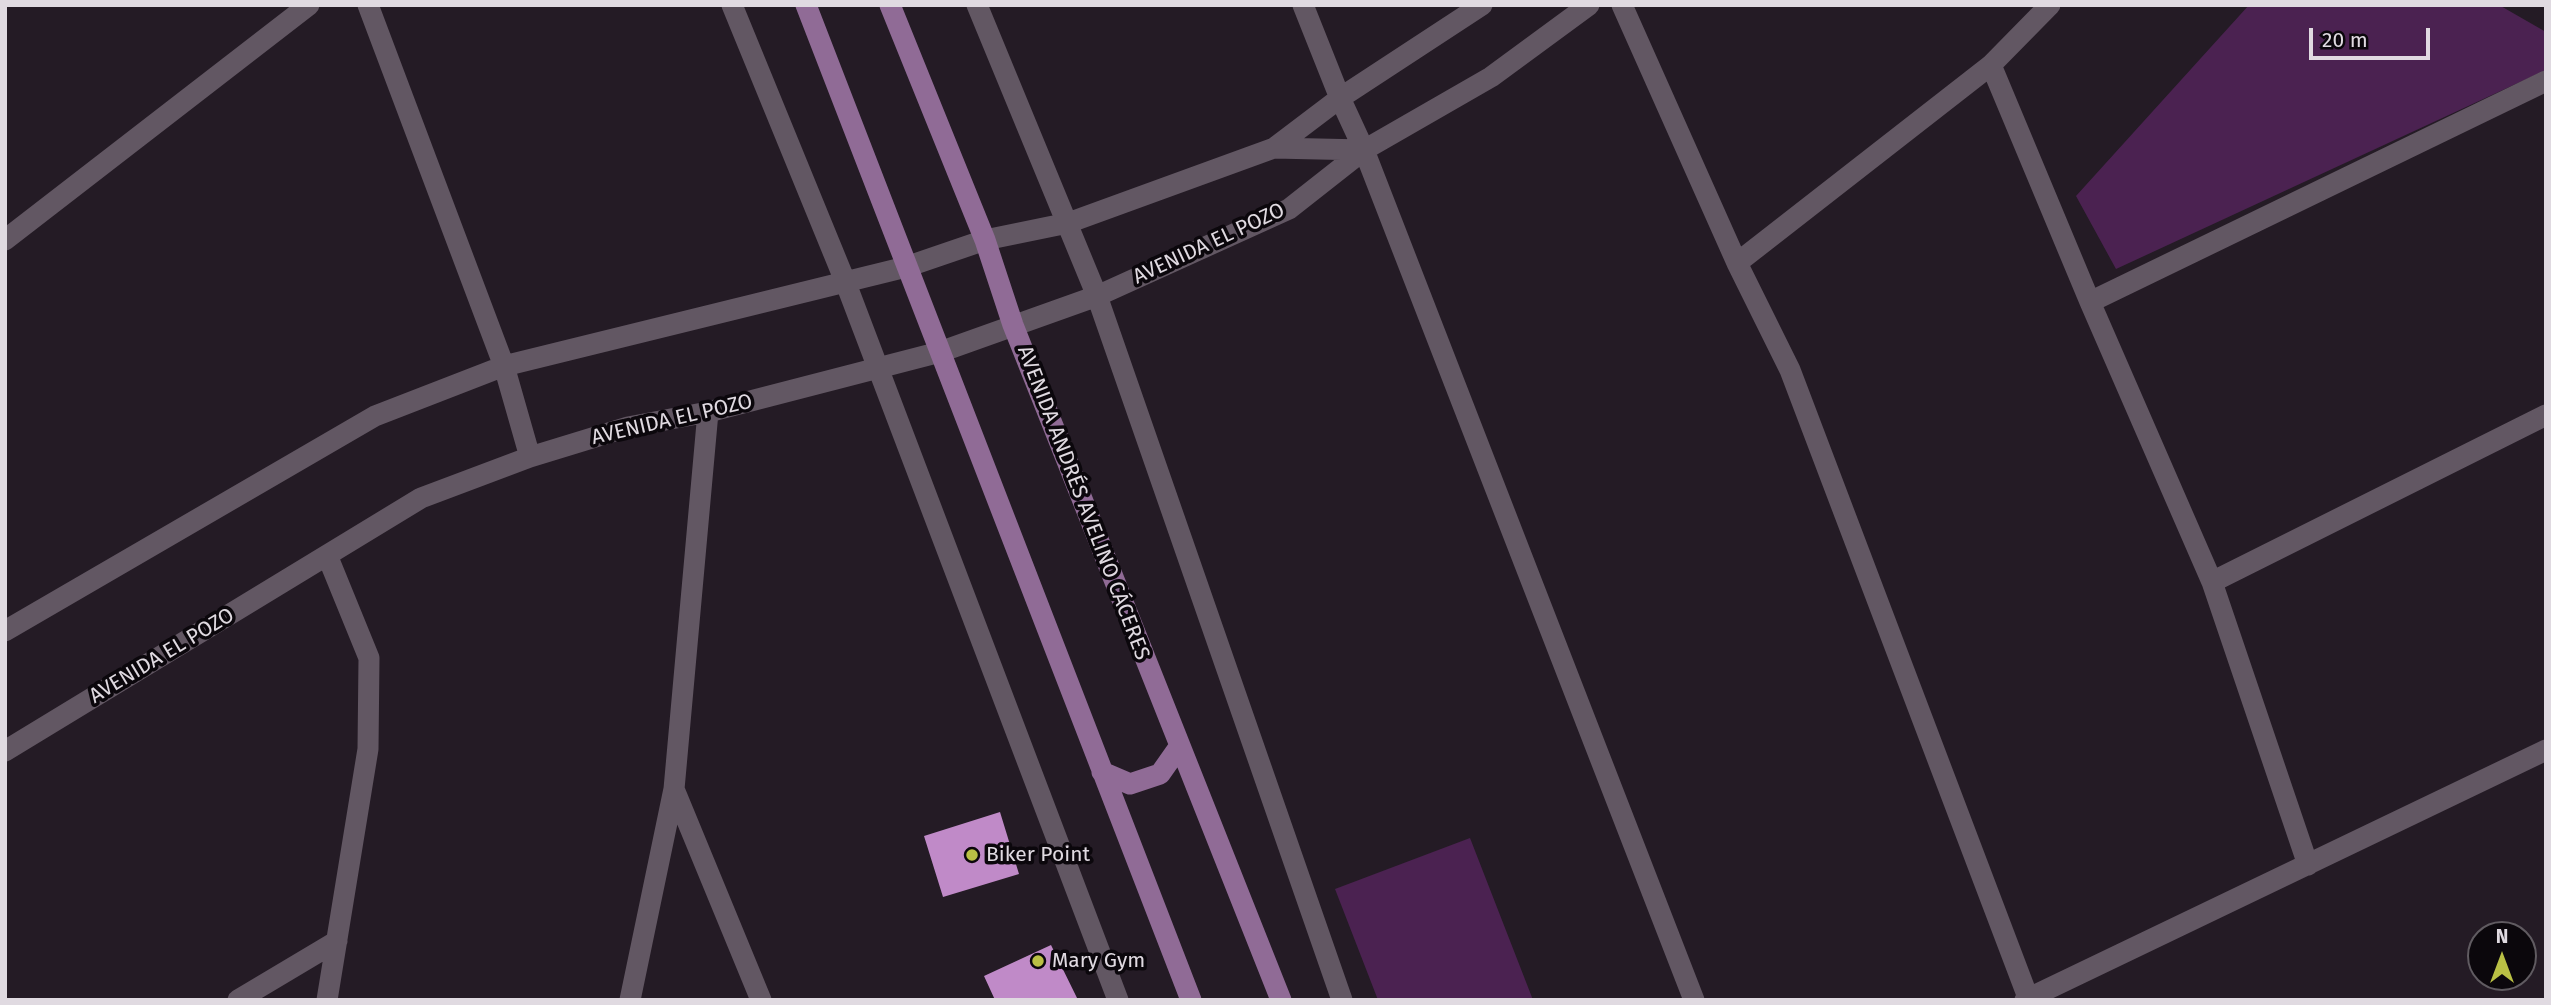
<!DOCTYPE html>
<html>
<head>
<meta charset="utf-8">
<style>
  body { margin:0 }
  #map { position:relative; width:2551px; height:1005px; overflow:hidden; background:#241b25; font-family:"Fira Sans",sans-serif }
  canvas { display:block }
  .frame { position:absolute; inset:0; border:7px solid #e0dae1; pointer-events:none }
  .north { position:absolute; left:2467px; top:921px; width:70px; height:70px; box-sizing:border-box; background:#0b070c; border:2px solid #605b61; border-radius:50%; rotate:0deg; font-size:19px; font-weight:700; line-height:28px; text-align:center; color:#e0dae1 }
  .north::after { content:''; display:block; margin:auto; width:24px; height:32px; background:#bac045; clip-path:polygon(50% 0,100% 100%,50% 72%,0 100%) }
  .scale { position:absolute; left:2309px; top:28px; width:121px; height:32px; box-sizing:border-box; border:4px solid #e0dae1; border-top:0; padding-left:9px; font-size:21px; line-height:24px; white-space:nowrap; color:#e0dae1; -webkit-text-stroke:5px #0b070c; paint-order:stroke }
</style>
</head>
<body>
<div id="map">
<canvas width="2551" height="1005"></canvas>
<div class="frame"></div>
<div class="north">N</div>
<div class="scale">20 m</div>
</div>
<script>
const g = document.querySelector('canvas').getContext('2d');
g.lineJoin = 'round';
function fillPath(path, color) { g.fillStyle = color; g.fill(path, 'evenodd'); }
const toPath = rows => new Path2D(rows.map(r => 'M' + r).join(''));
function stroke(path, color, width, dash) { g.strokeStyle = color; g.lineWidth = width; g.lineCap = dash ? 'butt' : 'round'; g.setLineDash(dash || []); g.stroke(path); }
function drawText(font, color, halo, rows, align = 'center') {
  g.font = font + ' "Fira Sans",sans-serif'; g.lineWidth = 7; g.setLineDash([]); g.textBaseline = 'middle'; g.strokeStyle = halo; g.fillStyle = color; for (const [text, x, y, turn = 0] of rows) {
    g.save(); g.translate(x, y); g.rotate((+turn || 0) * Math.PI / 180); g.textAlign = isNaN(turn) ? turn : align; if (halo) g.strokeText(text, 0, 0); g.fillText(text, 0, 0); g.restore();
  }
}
fillPath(toPath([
  [2249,5,2499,5,2546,32,2546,70,2116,269,2076,196],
  [1470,838,1533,1000,1378,1000,1335,889]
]), '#4b2251');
fillPath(toPath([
  [1000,812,1019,874,943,897,924,836],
  [1051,945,1078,1000,995,1000,984,976]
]), '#c08ac8');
stroke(toPath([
  [368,5,504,366,530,457],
  [732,5,845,281,1118,1000],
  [977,5,1097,296,1342,1000],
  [1303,5,1340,98,1364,150,1694,1000],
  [1622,5,1737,263,1790,370,2029,1000],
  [1991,65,2090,302,2212,582,2308,865],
  [1274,148,1340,98,1482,5],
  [5,240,309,5],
  [1737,263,1991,65,2050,5],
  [2090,302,2546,81],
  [2212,582,2546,415],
  [5,631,375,416,504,366,906,267,985,240,1068,223,1274,148,1364,150],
  [5,751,421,498,530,457,628,427,708,412,940,352,1097,296,1289,209,1364,150,1491,77,1589,5],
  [674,789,761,1000],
  [238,1000,337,941],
  [327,1000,368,749,369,658,327,555],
  [630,1000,674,789,708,412],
  [2025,1000,2546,750]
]), '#625763', 21);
stroke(toPath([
  [806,5,1191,1000],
  [890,5,985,240,1013,325,1281,1000],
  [1102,772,1130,784,1160,774,1179,747]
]), '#906b96', 21);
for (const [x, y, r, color] of [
  [972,855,7,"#bac045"],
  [1038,961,7,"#bac045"]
]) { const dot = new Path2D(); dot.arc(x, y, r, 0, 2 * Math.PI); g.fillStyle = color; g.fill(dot); stroke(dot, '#0b070c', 2.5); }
drawText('21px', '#e0dae1', '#0b070c', [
  ["AVENIDA EL POZO",1209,244,-25],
  ["AVENIDA EL POZO",672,420,-13],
  ["AVENIDA ANDRÉS AVELINO CÁCERES",1083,503,69],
  ["AVENIDA EL POZO",162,656,-31]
]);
drawText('21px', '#e0dae1', '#0b070c', [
  ["Biker Point",986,855],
  ["Mary Gym",1052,961]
], 'left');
</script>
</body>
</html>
